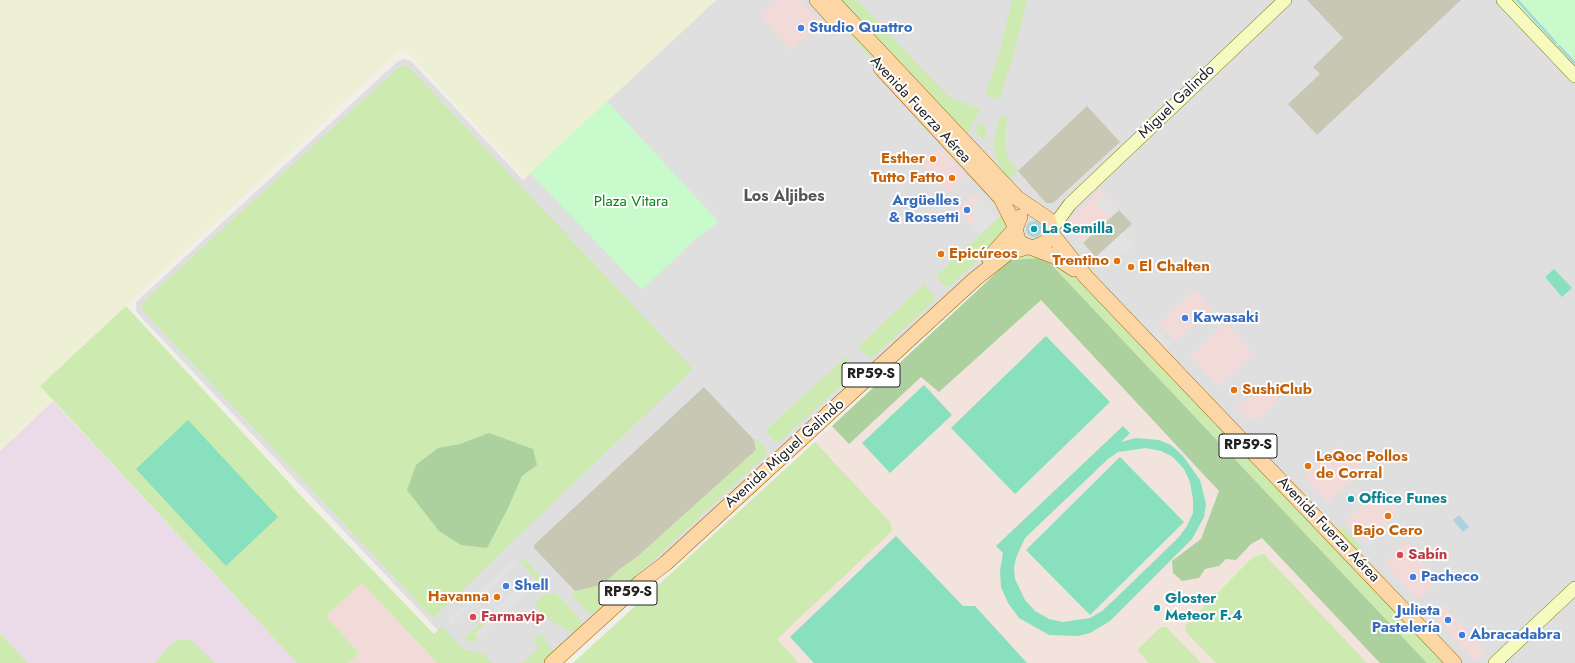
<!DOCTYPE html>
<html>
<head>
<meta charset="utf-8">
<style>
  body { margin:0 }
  canvas { display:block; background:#f2efe9 }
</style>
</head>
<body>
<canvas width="1575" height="663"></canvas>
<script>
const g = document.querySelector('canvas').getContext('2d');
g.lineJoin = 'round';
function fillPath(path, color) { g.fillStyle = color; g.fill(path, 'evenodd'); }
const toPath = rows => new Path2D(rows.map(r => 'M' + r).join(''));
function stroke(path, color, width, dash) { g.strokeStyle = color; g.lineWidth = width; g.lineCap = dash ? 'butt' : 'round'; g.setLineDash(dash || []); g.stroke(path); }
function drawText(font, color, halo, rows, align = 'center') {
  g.font = font + ' Jost,sans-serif'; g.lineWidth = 4; g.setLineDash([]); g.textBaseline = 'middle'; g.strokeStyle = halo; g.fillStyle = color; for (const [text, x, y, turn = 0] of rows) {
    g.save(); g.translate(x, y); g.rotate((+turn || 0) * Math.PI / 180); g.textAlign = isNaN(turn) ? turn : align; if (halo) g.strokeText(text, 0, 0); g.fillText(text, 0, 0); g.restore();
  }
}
fillPath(toPath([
  [716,0,1575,0,1575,663,1454,663,1018,249,552,663,469,663,138,314,136,310,136,302,398,61,404,59,411,61,523,180]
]), '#e0dfdf');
fillPath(toPath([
  [777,0,800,0,821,22,791,50,759,16],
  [939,147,966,175,949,192,921,164],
  [1100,189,1119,210,1083,243,1068,227,1069,220],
  [975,193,997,217,980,234,957,209],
  [1195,289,1212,308,1176,341,1159,322],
  [1226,323,1254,353,1218,386,1190,356],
  [1267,386,1279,399,1259,418,1247,419,1237,408,1249,397,1250,399],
  [1339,445,1363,471,1328,503,1304,477],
  [1380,489,1400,511,1367,542,1364,542,1345,521],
  [1406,541,1423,560,1421,562,1434,575,1430,579,1435,584,1418,599,1383,562],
  [362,583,437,663,348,663,359,653,326,616],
  [1443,604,1487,652,1479,659,1473,659,1432,614]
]), '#f2dad9');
fillPath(toPath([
  [53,401,297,663,28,663,0,633,0,451]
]), '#ebdbe8');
fillPath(toPath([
  [1010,260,1427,663,573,663,832,426]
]), '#f3e3dd');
fillPath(toPath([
  [1307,0,1461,0,1317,135,1288,104,1320,74,1313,67,1343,38],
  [1087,106,1120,142,1053,203,1046,203,1018,171],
  [1119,210,1132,224,1096,257,1083,243],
  [704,387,754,440,756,450,637,557,620,569,602,585,575,591,534,548,534,545]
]), '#c7c7b4');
fillPath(toPath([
  [0,0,716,0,525,178,406,51,398,52,40,386,53,401,0,451]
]), '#eef0d5');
fillPath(toPath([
  [817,0,857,0,949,97,980,109,964,141,1024,214,1020,217],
  [1012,0,1027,0,1013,57,999,100,985,95,999,53],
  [408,66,693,369,433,618,143,311,142,303,399,67],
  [1000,115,1009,118,1005,128,1005,149,1009,159,1018,171,1009,179,1002,171,995,156,994,141],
  [977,123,986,126,985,139,981,138,976,132],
  [1004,213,1007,228,1004,236,949,287,944,286,936,276],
  [1027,250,1039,252,1061,264,1094,292,1448,663,1427,663,1045,259,1010,260,993,276,989,271,1010,254],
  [924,284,933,294,935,300,872,358,867,356,858,347],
  [126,306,306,501,434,634,442,626,463,649,484,654,492,663,437,663,362,583,326,616,359,653,348,663,297,663,40,386],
  [846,357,855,367,855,373,779,442,774,441,765,431],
  [756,438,767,450,764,457,595,614,589,614,571,595,575,591,602,585,620,569,637,557,756,450,754,440],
  [815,442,890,522,892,531,777,639,799,663,573,663],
  [1343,527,1361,547,1357,551,1338,532],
  [1264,554,1367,663,1216,663,1185,631,1186,625,1253,557],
  [517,558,524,559,540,576,538,582],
  [556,593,581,620,582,627,576,633,569,631,545,617,535,605,538,600,545,594],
  [490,614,493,617,475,633,478,637,474,642,467,641,464,638],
  [1161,627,1166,627,1201,663,1149,663,1137,650],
  [0,633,28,663,0,663],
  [544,634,546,642,553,651,552,654,542,663,522,663,539,647,533,641,534,638],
  [184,639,192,641,215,663,155,663,170,645,177,640]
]), '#cdebb0');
fillPath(toPath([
  [1045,258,1427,663,1380,663,1262,538,1251,544,1236,560,1226,559,1219,566,1205,569,1199,578,1182,581,1173,573,1172,561,1201,539,1219,491,1041,300,939,392,921,377,849,444,832,426,1010,260],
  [489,433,533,449,537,465,522,476,508,508,487,548,461,545,439,531,407,490,416,465,438,448,460,444]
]), '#add19e');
fillPath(toPath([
  [1509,0,1575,0,1575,69],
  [607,101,717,220,716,224,697,238,642,290,530,173]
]), '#c8facc');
fillPath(toPath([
  [1554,269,1572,288,1562,297,1545,277],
  [1046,336,1110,402,1015,494,951,428],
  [924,385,952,415,890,473,862,443],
  [188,420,278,517,226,566,136,469],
  [1123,426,1130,433,1121,442,1136,438,1159,440,1171,445,1183,456,1200,480,1206,504,1204,517,1192,539,1110,621,1090,633,1078,636,1049,635,1019,618,1008,603,1001,587,1000,570,1003,553,996,546],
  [1146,448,1161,451,1173,457,1184,469,1190,482,1193,499,1193,513,1187,526,1178,538,1116,598,1102,611,1090,618,1063,622,1049,619,1035,611,1025,600,1015,579,1014,568,1016,558,1025,538,1108,459,1118,452],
  [1120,457,1184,522,1090,615,1026,550],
  [896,536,963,606,975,606,1027,663,814,663,790,637]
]), '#88e0be');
fillPath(toPath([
  [1103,195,1118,211,1110,218,1095,202],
  [980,199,997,217,980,234,973,226,978,221,971,213,971,208],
  [1123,232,1135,245,1123,256,1120,253,1105,267,1096,257],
  [1155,326,1170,343,1167,351,1152,334],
  [1397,514,1401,518,1371,546,1367,542],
  [514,559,518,563,452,624,448,620],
  [533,579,537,583,478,637,475,633,493,617,490,614,521,586,523,588]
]), '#e2e2e2');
fillPath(toPath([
  '1026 229a8 8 0 1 1 16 0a8 8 0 1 1-16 0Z',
  [1459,515,1469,527,1463,532,1453,520]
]), '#aad3df');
stroke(toPath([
  [1517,0,1556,43],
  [1559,46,1575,63]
]), '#aad3df', 2.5);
const secondary = toPath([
  [1503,0,1575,76],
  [1051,230,1070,204,1285,0],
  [1495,663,1575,588]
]);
const primary = toPath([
  [817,0,835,20],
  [831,0,1017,198,1048,219,1051,230,1049,238,1045,243,1035,247],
  [881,68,1001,198,1015,226],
  [1020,217,1015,229,1018,240,1022,244,1054,256,1074,269],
  [1051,233,1086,277,1454,663],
  [989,258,1015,229],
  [552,663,641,582,666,563,975,279,1009,252,1027,247]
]);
stroke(secondary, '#707d05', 14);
stroke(primary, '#a06b00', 16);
stroke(secondary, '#f7fabf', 13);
stroke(primary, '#fcd6a4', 15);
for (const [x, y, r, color] of [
  [801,28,4,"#3f7fe0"],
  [933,159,4,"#e8710a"],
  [952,178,4,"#e8710a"],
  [967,210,4,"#3f7fe0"],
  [1034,229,4,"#0f9aa8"],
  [941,254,4,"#e8710a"],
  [1117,261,4,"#e8710a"],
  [1131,267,4,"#e8710a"],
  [1185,318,4,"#3f7fe0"],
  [1234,390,4,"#e8710a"],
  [1308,466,4,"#e8710a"],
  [1351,499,4,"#0f9aa8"],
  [1388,516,4,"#e8710a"],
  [1400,555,4,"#e0444e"],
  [1413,577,4,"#3f7fe0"],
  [506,586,4,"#3f7fe0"],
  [497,597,4,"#e8710a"],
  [1157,608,4,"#0f9aa8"],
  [473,617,4,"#e0444e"],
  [1448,620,4,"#3f7fe0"],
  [1462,635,4,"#3f7fe0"]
]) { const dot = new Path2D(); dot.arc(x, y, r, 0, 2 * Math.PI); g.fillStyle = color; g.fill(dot); stroke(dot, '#fff', 1.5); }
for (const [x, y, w] of [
  [871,375,58],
  [1248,446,58],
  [628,593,58]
]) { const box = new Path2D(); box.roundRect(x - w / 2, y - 12, w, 24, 3); g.fillStyle = '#fff'; g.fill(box); stroke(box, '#222', 1); }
drawText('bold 14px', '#222', null, [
  ["RP59-S",871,375],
  ["RP59-S",1248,446],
  ["RP59-S",628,593]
]);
drawText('bold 15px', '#366cbe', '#fff', [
  ["Studio Quattro",809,28],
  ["Argüelles",959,201,"right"],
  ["& Rossetti",959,218,"right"],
  ["Kawasaki",1193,318],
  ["Pacheco",1421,577],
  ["Shell",514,586],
  ["Julieta",1440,611,"right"],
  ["Pastelería",1440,628,"right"],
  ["Abracadabra",1470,635]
], 'left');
drawText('15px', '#222', '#fff', [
  ["Miguel Galindo",1177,102,-44],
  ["Avenida Fuerza Aérea",920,110,47],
  ["Avenida Miguel Galindo",785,454,-42],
  ["Avenida Fuerza Aérea",1328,530,46]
]);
drawText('bold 15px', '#c56008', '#fff', [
  ["Esther",925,159],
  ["Tutto Fatto",944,178],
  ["Epicúreos",949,254,"left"],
  ["Trentino",1109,261],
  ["El Chalten",1139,267,"left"],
  ["SushiClub",1242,390,"left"],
  ["LeQoc Pollos",1316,457,"left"],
  ["de Corral",1316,474,"left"],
  ["Bajo Cero",1388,531,"center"],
  ["Havanna",489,597]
], 'right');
drawText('15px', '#0c8416', '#fff', [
  ["Plaza Vitara",631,202]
]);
drawText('bold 15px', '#0d838f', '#fff', [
  ["La Semilla",1042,229],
  ["Office Funes",1359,499],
  ["Gloster",1165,599],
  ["Meteor F.4",1165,616]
], 'left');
drawText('bold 15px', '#be3a42', '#fff', [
  ["Sabín",1408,555],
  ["Farmavip",481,617]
], 'left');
drawText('bold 16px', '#555', '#fff', [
  ["Los Aljibes",784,197]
]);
</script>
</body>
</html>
